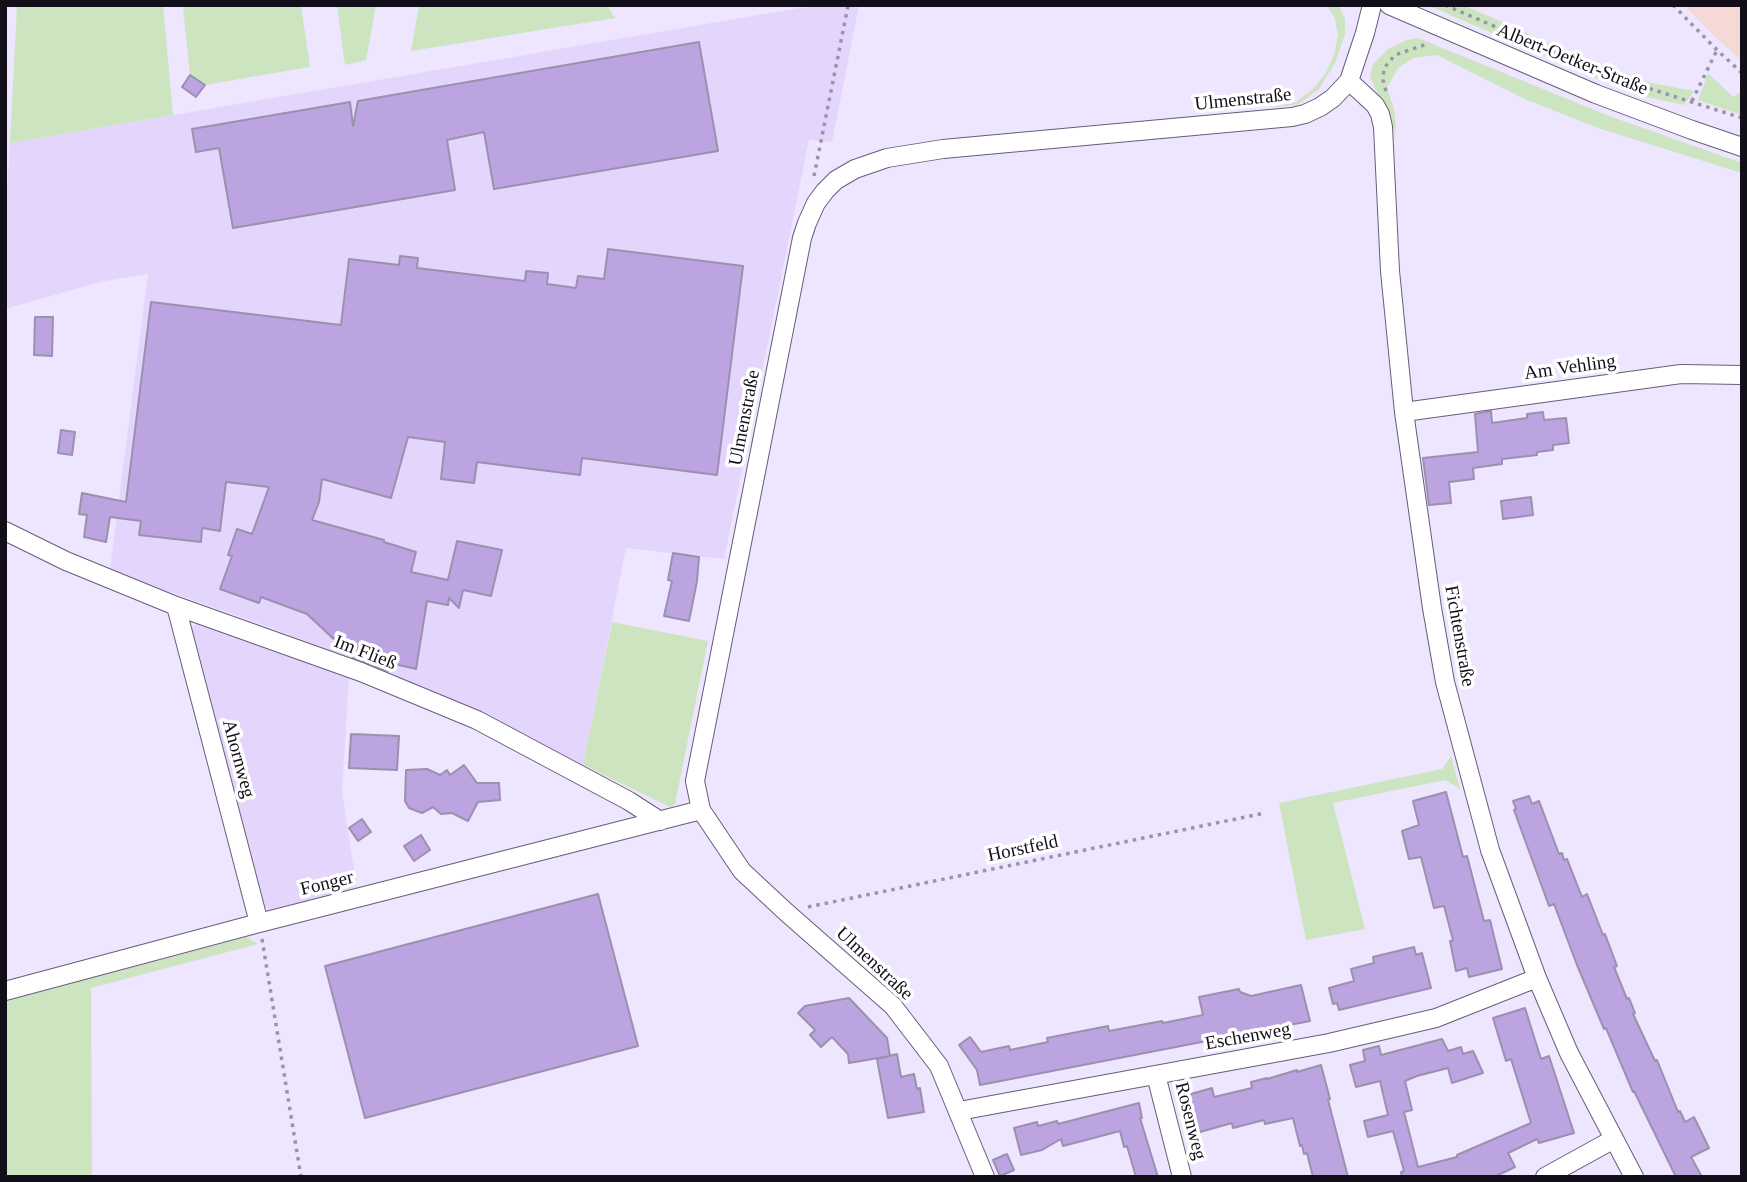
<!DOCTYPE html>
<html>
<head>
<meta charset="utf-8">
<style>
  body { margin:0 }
  #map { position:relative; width:1747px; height:1182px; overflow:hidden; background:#eee5ff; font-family:Georgia,serif }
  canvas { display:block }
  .frame { position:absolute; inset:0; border:7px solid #130f1a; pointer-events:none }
</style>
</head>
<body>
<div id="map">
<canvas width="1747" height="1182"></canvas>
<div class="frame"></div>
</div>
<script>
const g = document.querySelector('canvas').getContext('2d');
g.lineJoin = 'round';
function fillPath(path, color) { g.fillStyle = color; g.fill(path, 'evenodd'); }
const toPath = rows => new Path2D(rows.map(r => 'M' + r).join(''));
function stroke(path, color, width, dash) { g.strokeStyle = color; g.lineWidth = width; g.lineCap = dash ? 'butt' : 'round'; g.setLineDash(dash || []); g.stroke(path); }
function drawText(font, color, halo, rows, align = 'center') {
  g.font = font + ' Georgia,serif'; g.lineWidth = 7; g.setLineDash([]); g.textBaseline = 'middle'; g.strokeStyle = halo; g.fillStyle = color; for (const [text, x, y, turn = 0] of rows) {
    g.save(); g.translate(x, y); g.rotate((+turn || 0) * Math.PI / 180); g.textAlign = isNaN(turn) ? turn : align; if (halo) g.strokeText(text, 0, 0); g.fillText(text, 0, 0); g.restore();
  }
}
fillPath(toPath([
  [817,5,859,5,832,142,809,140,724,559,626,548,583,765,478,712,389,675,272,628,144,583,110,569,148,274,100,282,5,309,5,222,10,143],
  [199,622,349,677,342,791,357,890,274,912,260,904,189,630]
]), '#e4d5fd');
fillPath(toPath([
  [1684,5,1742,5,1742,61,1715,37]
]), '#f4d9d7');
fillPath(toPath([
  [17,5,163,5,173,115,10,143],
  [196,5,301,5,310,67,205,85,190,75,183,8],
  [337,5,376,5,366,60,345,65],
  [419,5,607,5,615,18,411,51],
  [1326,5,1339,5,1345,19,1345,34,1335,63,1319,89,1299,104,1270,108,1296,102,1313,89,1325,74,1334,56,1338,36,1335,18],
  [1427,5,1463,5,1570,52,1651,83,1694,91,1684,105,1633,94],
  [1418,38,1609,116,1742,163,1742,173,1598,128,1527,100,1437,55,1414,58,1398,68,1387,88,1394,109,1396,124,1395,140,1394,130,1370,77,1373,64,1388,49,1407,40],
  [1708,73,1733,97,1742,91,1742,115,1698,100],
  [612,622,708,641,675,804,670,807,583,765],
  [1451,756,1460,789,1445,780,1333,803,1365,929,1306,940,1279,803,1442,769],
  [247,937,258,944,91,988,92,1177,5,1177,5,1001]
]), '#cce5c0');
const building = toPath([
  [699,42,718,151,494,189,484,132,447,140,455,190,233,228,219,148,196,152,192,129,350,102,353,126,358,101,699,42],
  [190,75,205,85,196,97,182,87,190,75],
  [608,249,743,266,717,475,582,458,580,475,477,462,474,483,441,479,445,442,408,437,391,498,322,479,319,502,312,520,384,540,384,542,416,552,411,572,448,580,457,541,502,550,491,596,463,590,459,608,449,598,448,605,427,601,416,669,390,663,388,671,354,658,307,614,261,597,259,603,220,589,232,556,228,555,237,529,252,534,269,487,226,482,220,531,202,528,201,542,139,535,141,521,110,517,106,542,84,537,87,515,79,514,82,493,126,502,151,302,341,325,349,259,399,265,400,256,418,258,417,268,525,281,526,271,548,273,547,284,576,288,578,276,604,279,608,249],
  [35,317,53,317,52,356,34,355,35,317],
  [1491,411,1492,423,1527,418,1527,414,1543,412,1544,420,1566,418,1569,443,1553,445,1553,450,1537,452,1537,455,1502,459,1502,464,1473,468,1474,479,1449,482,1451,503,1429,505,1423,458,1478,452,1475,414,1491,411],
  [61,430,75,432,72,455,58,453,61,430],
  [1531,497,1533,515,1503,519,1501,501,1531,497],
  [673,553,699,557,697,581,689,621,664,616,672,581,668,580,673,553],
  [351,734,399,736,397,770,349,768,351,734],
  [464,765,477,783,499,783,500,800,478,802,468,821,452,813,441,814,433,807,422,813,409,808,405,801,406,770,427,769,440,775,447,770,450,775,464,765],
  [1446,792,1463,857,1467,856,1484,921,1490,920,1502,969,1469,977,1467,968,1456,971,1450,941,1453,940,1444,906,1434,908,1421,857,1409,859,1402,831,1419,825,1413,801,1446,792],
  [1529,796,1532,804,1539,801,1559,854,1562,853,1564,860,1567,859,1582,897,1587,894,1603,935,1605,934,1617,966,1614,967,1627,999,1629,998,1635,1013,1633,1014,1655,1061,1657,1060,1678,1112,1680,1111,1685,1122,1694,1117,1709,1148,1691,1157,1702,1177,1676,1177,1634,1091,1633,1092,1606,1028,1604,1029,1577,965,1554,904,1549,906,1514,810,1516,809,1513,801,1529,796],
  [362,819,371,832,358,841,349,828,362,819],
  [421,835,430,850,414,861,404,846,421,835],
  [598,894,638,1046,365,1118,325,966,598,894],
  [1414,947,1416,955,1422,953,1431,988,1339,1010,1337,1003,1333,1004,1329,988,1354,981,1351,969,1374,963,1373,957,1414,947],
  [1301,985,1310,1021,980,1085,977,1070,959,1045,970,1037,981,1052,1009,1046,1010,1050,1048,1042,1047,1038,1108,1026,1109,1031,1162,1021,1163,1023,1203,1015,1199,997,1239,989,1240,992,1251,996,1301,985],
  [849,998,887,1038,890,1056,849,1063,848,1054,832,1037,821,1047,810,1035,815,1030,798,1013,805,1006,849,998],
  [1525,1008,1541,1059,1549,1056,1574,1133,1539,1143,1537,1139,1508,1153,1515,1167,1494,1177,1402,1177,1401,1172,1404,1171,1393,1131,1368,1137,1364,1121,1388,1115,1380,1081,1356,1087,1350,1065,1365,1061,1363,1050,1379,1046,1381,1055,1442,1039,1448,1051,1461,1047,1463,1054,1473,1051,1483,1073,1452,1083,1448,1068,1417,1076,1405,1081,1412,1110,1404,1112,1418,1167,1457,1157,1457,1155,1531,1123,1511,1059,1506,1061,1493,1018,1525,1008],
  [897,1054,901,1077,914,1074,917,1089,920,1088,924,1112,888,1118,877,1059,897,1054],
  [1321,1065,1330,1099,1328,1100,1348,1177,1313,1177,1307,1153,1304,1154,1302,1145,1300,1146,1293,1118,1265,1124,1264,1120,1233,1128,1232,1123,1200,1132,1198,1127,1193,1128,1184,1096,1212,1088,1214,1097,1252,1088,1251,1082,1267,1078,1267,1079,1297,1070,1297,1072,1321,1065],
  [1139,1103,1142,1118,1140,1118,1158,1177,1136,1177,1127,1146,1124,1147,1120,1131,1063,1146,1061,1139,1042,1150,1021,1155,1014,1128,1037,1122,1038,1126,1057,1121,1058,1124,1139,1103],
  [1007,1154,1014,1170,1000,1176,993,1160,1007,1154]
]);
fillPath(building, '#bca4e0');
stroke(building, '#9b90af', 2);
const minor = toPath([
  [1389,5,1596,94,1692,130,1742,147],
  [1349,81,1375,105,1380,114,1383,127,1390,271,1404,412,1432,608,1445,682,1490,850,1537,978,1569,1053,1634,1177],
  [1404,412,1681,374,1742,375],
  [5,531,66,561,176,606,361,672,477,720,629,801,660,821],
  [176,606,259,923],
  [5,991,259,923,701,810],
  [1156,1075,1182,1177],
  [959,1111,1329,1043,1436,1018,1537,978],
  [985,1177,939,1066,893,1006,786,912,742,871,701,810,695,781,802,238,807,223,816,203,825,191,836,180,855,169,887,158,943,149,1292,117,1305,114,1320,107,1333,98,1349,81,1365,33,1372,5],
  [1545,1177,1614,1139]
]);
stroke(minor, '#685d79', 20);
stroke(toPath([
  [1445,5,1607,75,1742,118],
  [1673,5,1717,50,1742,73],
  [1386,91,1383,80,1384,68,1395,55,1427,44,1428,42],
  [1692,101,1717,50],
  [814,176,848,6],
  [808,907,1265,813],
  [262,939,301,1177]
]), '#9b94a8', 3.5, [3.5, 5]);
stroke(minor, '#fff', 18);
drawText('19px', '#130f1a', '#fff', [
  ["Albert-Oetker-Straße",1572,60,22],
  ["Ulmenstraße",1243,100,-6],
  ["Am Vehling",1570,368,-8],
  ["Ulmenstraße",745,418,-79],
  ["Fichtenstraße",1459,636,80],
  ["Im Fließ",365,653,21],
  ["Ahornweg",238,759,75],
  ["Horstfeld",1023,849,-12],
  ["Fonger",327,884,-14],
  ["Ulmenstraße",874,964,43],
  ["Eschenweg",1248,1037,-10],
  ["Rosenweg",1190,1121,76]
]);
</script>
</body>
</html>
